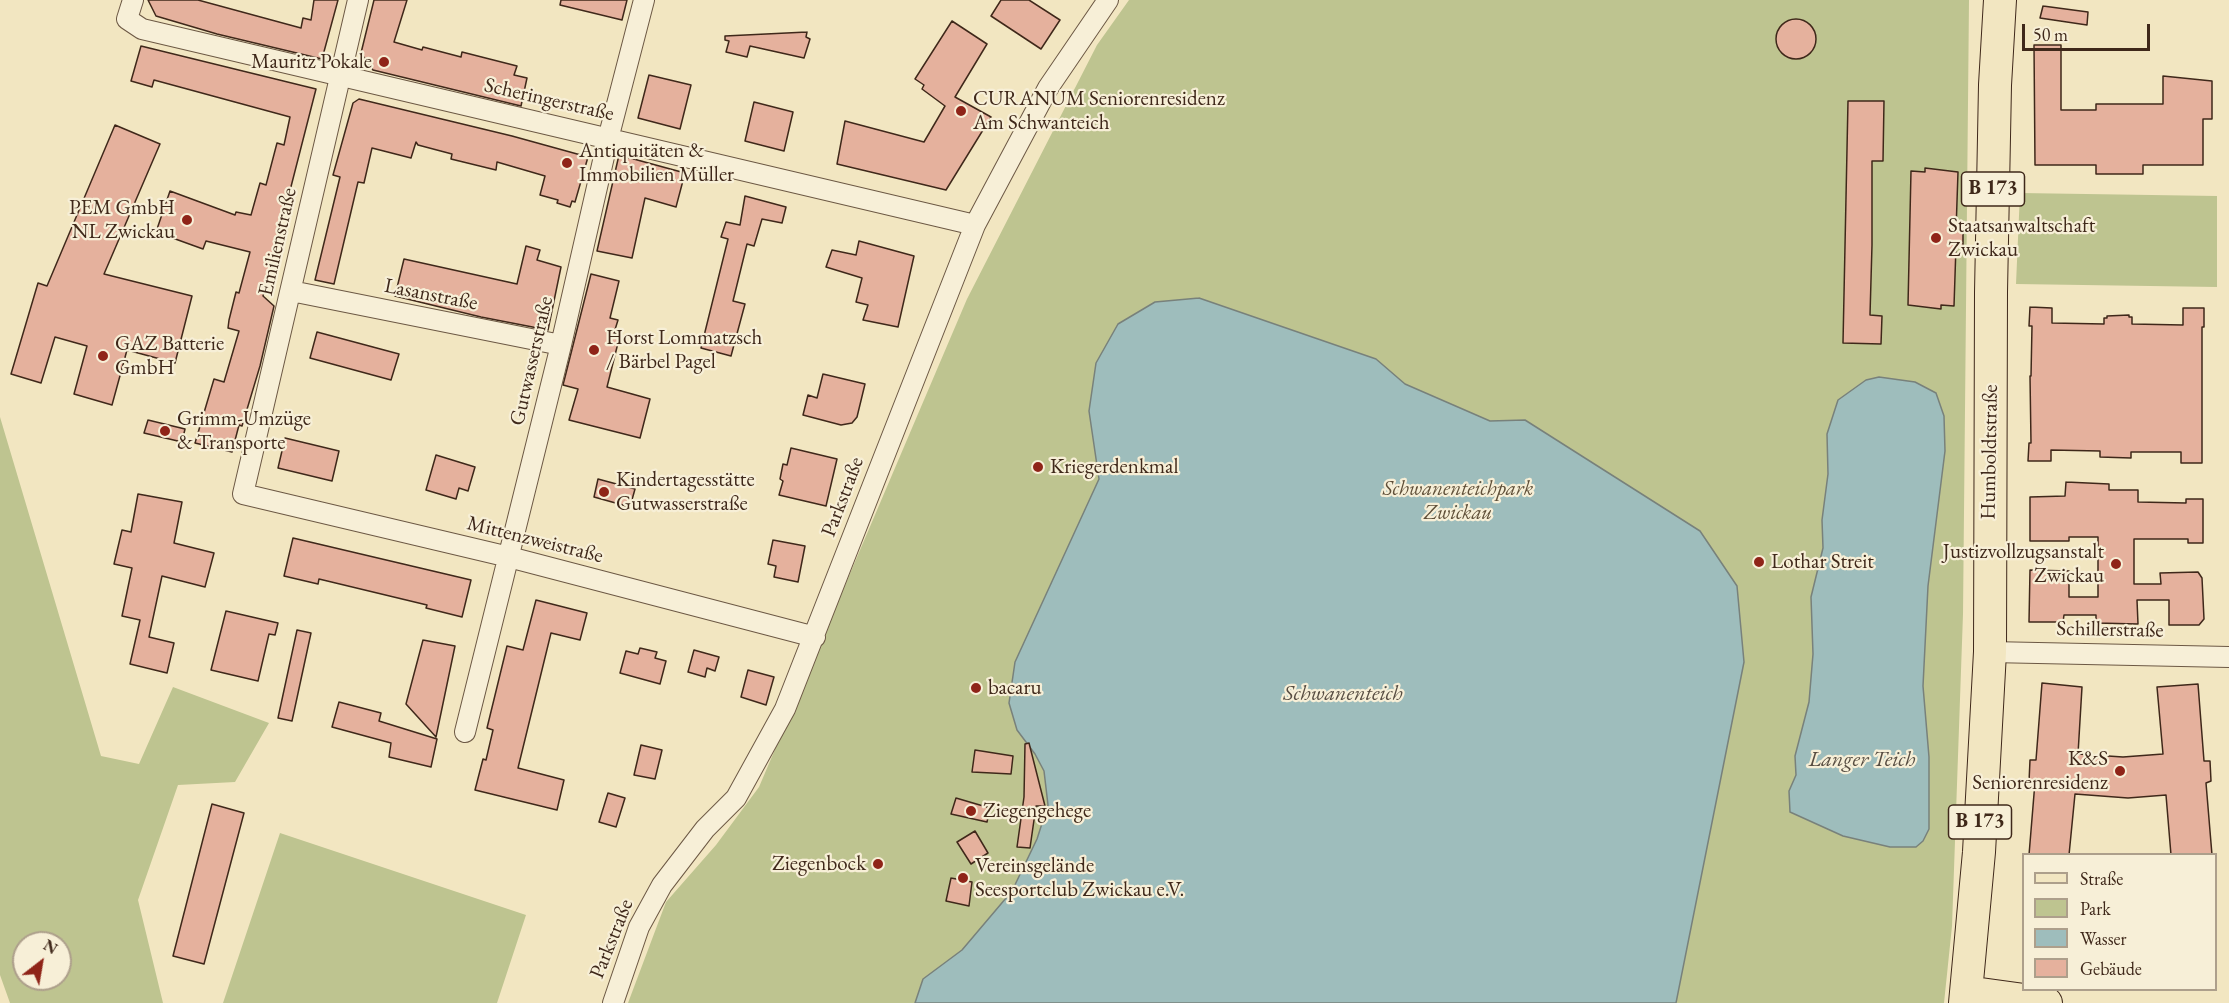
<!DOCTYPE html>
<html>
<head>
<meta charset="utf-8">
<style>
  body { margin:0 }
  #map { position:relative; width:2229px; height:1003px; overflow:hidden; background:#f2e6c1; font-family:"EB Garamond",serif }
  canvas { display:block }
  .legend { position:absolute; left:2022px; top:853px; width:195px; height:138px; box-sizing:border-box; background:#f7efd7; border:2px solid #ad9f8b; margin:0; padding:8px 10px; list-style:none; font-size:18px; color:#3f281a }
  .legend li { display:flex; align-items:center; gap:12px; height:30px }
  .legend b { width:30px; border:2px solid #ad9f8b }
  .north { position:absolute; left:12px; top:931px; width:60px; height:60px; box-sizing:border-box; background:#f7efd7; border:2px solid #ad9f8b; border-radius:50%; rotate:31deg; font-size:16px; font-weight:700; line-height:24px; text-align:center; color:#3f281a }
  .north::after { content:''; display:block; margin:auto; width:21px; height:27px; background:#8f2418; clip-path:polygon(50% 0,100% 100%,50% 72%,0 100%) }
  .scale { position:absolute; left:2022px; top:24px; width:128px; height:27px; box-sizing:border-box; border:3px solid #3f281a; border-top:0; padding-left:8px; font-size:18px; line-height:21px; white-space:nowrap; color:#3f281a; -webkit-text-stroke:4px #f7efd7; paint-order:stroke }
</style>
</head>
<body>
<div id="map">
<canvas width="2229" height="1003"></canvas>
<ul class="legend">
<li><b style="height:8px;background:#f2e6c1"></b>Straße</li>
<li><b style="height:16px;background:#bec490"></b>Park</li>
<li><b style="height:16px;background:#9ebdbc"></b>Wasser</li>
<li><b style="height:16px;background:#e5b19d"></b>Gebäude</li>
</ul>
<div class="north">N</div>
<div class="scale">50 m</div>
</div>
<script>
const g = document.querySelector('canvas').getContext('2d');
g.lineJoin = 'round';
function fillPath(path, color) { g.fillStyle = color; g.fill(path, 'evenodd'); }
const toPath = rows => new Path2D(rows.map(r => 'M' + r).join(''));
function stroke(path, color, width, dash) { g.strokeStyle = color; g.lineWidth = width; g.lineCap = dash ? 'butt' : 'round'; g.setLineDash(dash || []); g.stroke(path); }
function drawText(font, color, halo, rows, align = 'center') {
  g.font = font + ' "EB Garamond",serif'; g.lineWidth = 4.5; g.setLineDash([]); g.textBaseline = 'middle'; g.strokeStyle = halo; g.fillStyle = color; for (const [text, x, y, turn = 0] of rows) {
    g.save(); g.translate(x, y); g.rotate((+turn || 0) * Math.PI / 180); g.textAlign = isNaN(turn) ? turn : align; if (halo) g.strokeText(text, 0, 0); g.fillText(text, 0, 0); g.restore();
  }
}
fillPath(toPath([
  [1129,0,1969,0,1963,614,1952,926,1944,1003,628,1003,666,902,716,845,759,787,967,299,1097,45],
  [2020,193,2217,196,2217,287,2016,284],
  [0,417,101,756,139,764,173,687,269,723,235,782,178,785,138,900,163,1003,10,1003,0,975],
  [24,943,60,943,60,979,24,979],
  [280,833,526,915,497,1003,223,1003]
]), '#bec490');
const water = toPath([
  [1199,298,1376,359,1405,384,1490,421,1525,420,1700,531,1737,586,1744,662,1676,1003,915,1003,923,979,962,950,1012,891,1037,839,1048,805,1044,771,1035,754,1017,730,1009,703,1015,662,1099,479,1089,411,1096,363,1118,324,1155,302,1199,298],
  [1879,377,1915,382,1936,393,1944,416,1945,451,1928,586,1923,686,1929,757,1929,829,1923,841,1916,847,1890,847,1843,836,1790,812,1789,791,1796,775,1795,756,1809,702,1813,654,1811,597,1823,548,1822,520,1828,474,1827,434,1838,400,1866,380,1879,377]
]);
fillPath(water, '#9ebdbc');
stroke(water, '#78817b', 1.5);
const building = toPath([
  [148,0,198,0,301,28,303,18,311,20,314,0,338,0,322,59,217,34,156,16,148,0],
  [374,0,407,0,394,42,422,50,423,47,461,57,462,52,517,66,514,75,527,78,521,106,373,70,361,53,374,0],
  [561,0,627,0,622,20,560,5,561,0],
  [1001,0,1029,0,1060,20,1041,49,991,16,1001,0],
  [2043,6,2088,12,2087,25,2040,18,2043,6],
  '1776 39a20 20 0 1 1 40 0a20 20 0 1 1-40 0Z',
  [952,21,987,44,955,97,991,117,946,190,837,164,845,121,924,142,945,106,922,89,924,85,915,79,952,21],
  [807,32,806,37,810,39,804,58,750,46,747,57,726,52,729,41,725,40,725,36,807,32],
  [2034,45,2061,45,2061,110,2096,110,2096,104,2163,104,2163,76,2212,81,2212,119,2203,119,2203,165,2143,165,2143,174,2096,174,2096,165,2035,165,2034,45],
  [141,46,316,89,263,296,274,306,260,366,242,426,239,425,232,452,195,443,214,379,224,382,239,331,228,328,229,320,236,292,239,293,250,252,206,241,203,249,156,232,170,191,235,215,236,212,251,215,260,183,266,185,277,143,284,145,290,117,154,80,152,87,131,81,141,46],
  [649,75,691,85,680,129,638,118,649,75],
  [359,99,512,136,588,157,575,202,572,201,570,207,557,203,558,200,540,195,545,176,497,162,496,170,451,159,452,154,418,145,416,142,411,158,372,148,364,183,358,182,334,284,315,280,340,177,333,175,353,103,359,99],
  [1848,101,1884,101,1883,161,1872,161,1872,245,1870,315,1882,316,1881,344,1843,343,1848,101],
  [754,102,793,112,784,151,745,141,754,102],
  [115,125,160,144,104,274,192,296,175,363,127,350,112,405,74,394,87,346,55,337,41,383,11,374,38,283,47,286,115,125],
  [619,155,685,173,676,207,645,198,632,258,597,251,619,155],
  [1925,168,1958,172,1956,231,1963,231,1963,246,1956,246,1954,306,1941,305,1941,309,1908,305,1911,171,1925,172,1925,168],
  [745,196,786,207,782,223,762,219,754,246,747,244,733,301,745,304,731,356,701,348,728,239,721,237,726,222,740,225,745,196],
  [859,241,914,256,898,327,863,320,868,305,856,302,862,278,826,267,832,250,856,255,859,241],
  [526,246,540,250,537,260,561,267,548,330,481,317,395,296,404,259,517,284,526,246],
  [591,274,619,281,610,318,618,320,614,333,620,335,607,387,650,399,640,438,569,420,578,389,563,385,591,274],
  [2030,307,2052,308,2052,323,2104,324,2104,318,2107,318,2107,316,2129,315,2129,317,2132,317,2132,324,2183,325,2183,308,2204,308,2204,327,2202,327,2202,463,2181,463,2181,452,2131,452,2131,458,2100,457,2100,451,2051,450,2051,461,2028,461,2029,443,2031,443,2030,376,2031,376,2032,326,2029,326,2030,307],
  [317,332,399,354,391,380,310,358,317,332],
  [823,374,865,384,857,417,852,423,841,425,803,415,808,395,817,398,823,374],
  [148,420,185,429,182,442,144,433,148,420],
  [285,438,339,451,332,481,278,468,285,438],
  [791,448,837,459,826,506,779,495,783,481,780,479,783,464,787,465,791,448],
  [436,455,475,467,468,491,459,488,456,499,426,490,436,455],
  [598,479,635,489,630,507,594,497,598,479],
  [2066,482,2109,484,2109,490,2138,490,2138,502,2186,503,2186,499,2203,499,2203,543,2188,543,2188,539,2134,539,2134,584,2161,584,2160,573,2198,572,2202,578,2204,619,2199,625,2169,625,2169,600,2137,600,2138,624,2096,623,2096,615,2064,615,2063,622,2029,622,2030,570,2069,571,2069,597,2098,597,2098,537,2069,537,2069,541,2030,541,2030,497,2065,496,2066,482],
  [138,494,182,502,174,543,214,553,205,587,162,576,149,637,174,643,167,673,130,664,140,620,122,616,132,568,114,564,122,530,131,532,138,494],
  [293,538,471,580,462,617,426,608,427,605,319,579,318,584,284,576,293,538],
  [773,540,805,546,798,582,774,577,776,566,768,564,773,540],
  [536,600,587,613,580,640,551,633,518,768,564,780,557,810,475,790,483,759,486,760,493,730,487,728,507,646,523,650,536,600],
  [226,611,278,623,275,635,269,634,258,681,211,670,226,611],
  [297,630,311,633,292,721,278,718,297,630],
  [423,640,455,646,436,737,406,704,423,640],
  [640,648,657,652,655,658,666,661,660,684,620,673,626,651,638,654,640,648],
  [694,650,719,657,715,671,707,668,705,677,688,672,694,650],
  [748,670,774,677,766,705,741,697,748,670],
  [2042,683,2082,687,2078,754,2123,757,2163,754,2157,687,2198,684,2204,761,2210,761,2211,781,2206,783,2212,855,2171,855,2166,795,2128,798,2075,794,2069,855,2029,855,2035,782,2029,782,2030,760,2036,760,2042,683],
  [339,702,381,713,379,721,437,739,431,767,389,757,391,743,332,727,339,702],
  [1029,743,1045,806,1036,806,1030,848,1017,847,1024,797,1025,744,1029,743],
  [641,745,662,750,655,779,634,775,641,745],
  [975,750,1013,756,1011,774,972,772,975,750],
  [608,793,625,798,616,827,599,822,608,793],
  [956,798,990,808,987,822,951,814,956,798],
  [212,804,244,813,204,964,173,956,212,804],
  [975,831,988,853,971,864,957,842,975,831],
  [951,878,972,882,969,906,946,901,951,878]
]);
fillPath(building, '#e5b19d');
stroke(building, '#3f281a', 1.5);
const minor = toPath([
  [133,0,127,19,142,29,975,225],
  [358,0,243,494,509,557,815,637],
  [291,291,561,345],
  [1990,652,2229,657],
  [465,732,561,345,608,139,644,0],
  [613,1003,639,927,662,885,705,829,736,798,785,709,975,225,1048,88,1108,0]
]);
const primary = toPath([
  [1966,992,2046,1003],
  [1965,1003,1979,852,1990,652,1991,292,1995,85,2000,0]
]);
stroke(minor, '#6c5844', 22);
stroke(primary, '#3f281a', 34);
stroke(minor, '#f7efd7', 20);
stroke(primary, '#f2e6c1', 32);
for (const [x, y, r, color] of [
  [384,62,6,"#8f2418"],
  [961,111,6,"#8f2418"],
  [567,163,6,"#8f2418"],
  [187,220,6,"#8f2418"],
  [1936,238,6,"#8f2418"],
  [594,350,6,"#8f2418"],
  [103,356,6,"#8f2418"],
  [165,431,6,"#8f2418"],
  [1038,467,6,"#8f2418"],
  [604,492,6,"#8f2418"],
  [1759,562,6,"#8f2418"],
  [2116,564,6,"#8f2418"],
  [976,688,6,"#8f2418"],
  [2120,771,6,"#8f2418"],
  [971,811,6,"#8f2418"],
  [878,864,6,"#8f2418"],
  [963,878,6,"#8f2418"]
]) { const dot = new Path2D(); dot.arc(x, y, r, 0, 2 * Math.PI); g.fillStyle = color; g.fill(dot); stroke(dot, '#f7efd7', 2); }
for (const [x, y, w] of [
  [1993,189,63],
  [1980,822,63]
]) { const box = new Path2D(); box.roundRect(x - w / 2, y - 17, w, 34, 4.5); g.fillStyle = '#f7efd7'; g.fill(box); stroke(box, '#3f281a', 1.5); }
drawText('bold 20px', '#3f281a', null, [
  ["B 173",1993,189],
  ["B 173",1980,822]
]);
drawText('21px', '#3f281a', '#f7efd7', [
  ["Mauritz Pokale",372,62,"right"],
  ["CURANUM Seniorenresidenz",973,99],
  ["Am Schwanteich",973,123],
  ["Antiquitäten &",579,151],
  ["Immobilien Müller",579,175],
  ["PEM GmbH",175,208,"right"],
  ["NL Zwickau",175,232,"right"],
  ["Staatsanwaltschaft",1948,226],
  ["Zwickau",1948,250],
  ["Horst Lommatzsch",606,338],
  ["/ Bärbel Pagel",606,362],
  ["GAZ Batterie",115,344],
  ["GmbH",115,368],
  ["Grimm-Umzüge",177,419],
  ["& Transporte",177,443],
  ["Kriegerdenkmal",1050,467],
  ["Kindertagesstätte",616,480],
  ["Gutwasserstraße",616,504],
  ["Justizvollzugsanstalt",2104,552,"right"],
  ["Zwickau",2104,576,"right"],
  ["Lothar Streit",1771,562],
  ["bacaru",988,688],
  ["K&S",2108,759,"right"],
  ["Seniorenresidenz",2108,783,"right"],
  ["Ziegengehege",983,811],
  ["Ziegenbock",866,864,"right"],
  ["Vereinsgelände",975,866],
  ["Seesportclub Zwickau e.V.",975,890]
], 'left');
drawText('21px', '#3f281a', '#f7efd7', [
  ["Scheringerstraße",549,100,13],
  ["Emilienstraße",278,242,-77],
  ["Lasanstraße",431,295,11],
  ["Gutwasserstraße",532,361,-77],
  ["Humboldtstraße",1990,452,-89],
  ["Parkstraße",843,497,-69],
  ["Mittenzweistraße",535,540,14],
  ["Schillerstraße",2110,630,1],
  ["Parkstraße",612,939,-68]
]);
drawText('italic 21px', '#5f4f38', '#f7efd7', [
  ["Schwanenteichpark",1458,489],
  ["Zwickau",1458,513]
]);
drawText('italic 22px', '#574d42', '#f7efd7', [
  ["Schwanenteich",1343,694],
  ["Langer Teich",1862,760]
]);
</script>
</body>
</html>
